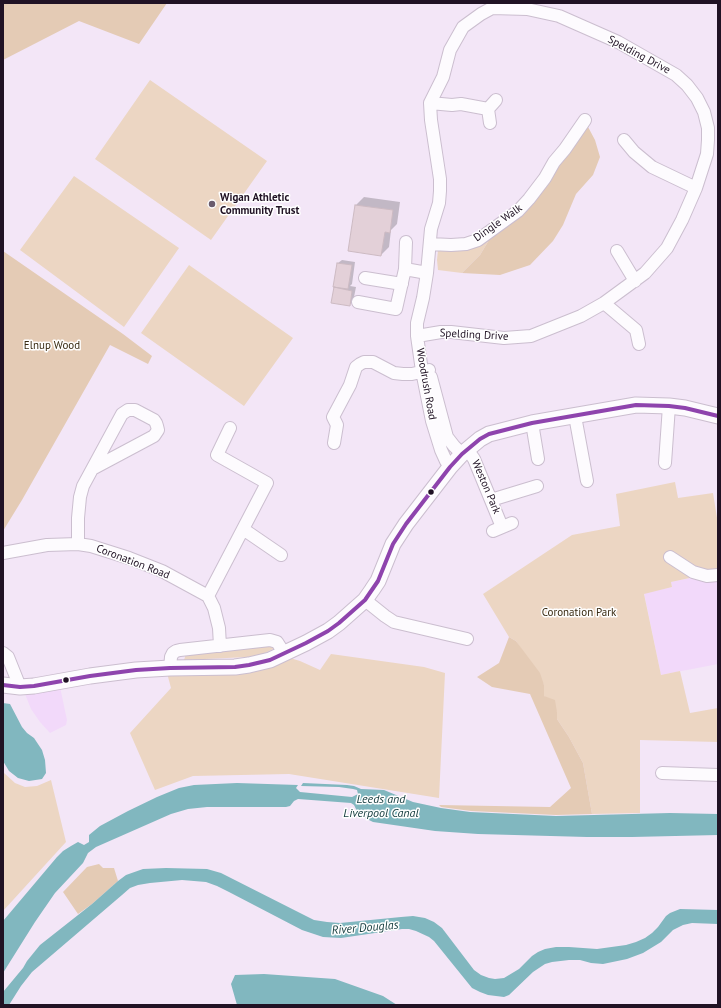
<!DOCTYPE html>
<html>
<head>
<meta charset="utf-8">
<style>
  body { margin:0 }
  #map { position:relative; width:721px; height:1008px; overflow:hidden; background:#f3e6f7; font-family:"PT Sans",sans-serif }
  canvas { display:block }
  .frame { position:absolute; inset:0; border:4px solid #201224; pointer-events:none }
</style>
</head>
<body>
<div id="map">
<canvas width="721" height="1008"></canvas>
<div class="frame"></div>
</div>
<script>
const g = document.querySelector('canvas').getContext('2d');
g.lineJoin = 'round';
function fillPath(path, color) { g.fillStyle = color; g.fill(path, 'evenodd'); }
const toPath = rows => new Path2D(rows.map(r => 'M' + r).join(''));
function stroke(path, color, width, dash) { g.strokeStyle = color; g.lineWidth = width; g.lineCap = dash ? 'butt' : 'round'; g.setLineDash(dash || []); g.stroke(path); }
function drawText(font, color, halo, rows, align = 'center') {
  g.font = font + ' "PT Sans",sans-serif'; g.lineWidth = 3; g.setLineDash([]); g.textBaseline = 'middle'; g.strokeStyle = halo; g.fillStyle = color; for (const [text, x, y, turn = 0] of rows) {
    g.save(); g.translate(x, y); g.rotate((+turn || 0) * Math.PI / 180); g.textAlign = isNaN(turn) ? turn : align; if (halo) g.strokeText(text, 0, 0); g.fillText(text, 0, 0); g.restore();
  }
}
fillPath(toPath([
  [699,576,718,578,718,664,661,675,644,593,672,587,671,582],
  [60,687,67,720,66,725,50,733,40,722,31,709,25,694]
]), '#f2d9fa');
fillPath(toPath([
  [150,80,267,161,211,240,95,159],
  [74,176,179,248,124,327,20,250],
  [489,240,480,255,462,273,438,270,437,260,438,250,483,243],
  [189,265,293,338,244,406,141,333],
  [675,482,678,498,713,493,718,524,718,578,699,576,671,582,672,587,644,594,661,675,680,671,690,713,718,708,718,742,640,740,640,813,592,814,583,763,569,737,557,719,557,712,544,696,544,685,516,641,509,637,483,594,572,535,620,526,616,494],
  [266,644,275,648,263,654,248,657,184,660,186,654],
  [331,654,424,667,445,673,439,798,289,774,193,776,155,790,130,733,171,688,167,673,290,658,300,661,320,670],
  [3,772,15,783,25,787,37,786,51,780,66,842,3,911]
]), '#ecd6c3');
fillPath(toPath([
  [3,3,167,3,139,44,79,21,3,60],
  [587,125,595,140,600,157,593,175,576,194,563,225,553,241,530,265,500,275,462,273,480,255,489,240,517,219],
  [3,251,123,334,152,356,148,364,110,345,22,500,3,531],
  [509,637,516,641,540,673,544,685,544,696,555,700,557,712,557,719,569,737,583,763,592,814,556,815,471,811,441,807,439,805,550,807,571,788,530,694,492,687,477,677,499,663],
  [99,864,103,868,114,868,118,881,92,904,78,914,63,892,87,867]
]), '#e4cbb5');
fillPath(toPath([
  [3,703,10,704,22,727,27,733,34,738,42,750,45,760,46,773,42,779,29,781,18,778,9,771,3,761],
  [237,783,298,785,296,788,300,792,352,797,358,794,357,790,353,789,339,787,301,786,303,783,347,785,354,786,361,789,384,790,413,802,441,808,470,812,556,816,670,813,718,814,718,835,632,837,587,837,478,834,435,831,373,822,363,817,357,811,354,805,351,803,298,799,294,801,290,806,286,807,207,807,188,809,171,814,96,847,88,853,83,863,55,893,35,922,3,973,3,921,57,857,63,851,71,846,78,842,84,845,89,842,89,835,100,826,128,811,157,797,179,788,194,785],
  [166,868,207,869,221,873,306,916,314,920,327,922,340,923,401,917,413,916,425,918,434,922,442,928,474,970,481,975,489,978,495,979,504,978,519,969,532,956,538,952,545,949,556,947,569,947,597,949,626,945,636,942,645,938,652,933,658,927,666,916,670,913,680,909,718,910,718,924,692,923,683,925,673,930,661,942,643,953,627,959,603,964,591,963,580,960,569,960,552,962,545,964,533,972,509,995,504,997,488,995,480,992,472,988,434,941,429,937,416,931,409,929,402,929,341,938,323,937,302,930,229,892,217,886,206,882,182,880,150,883,138,885,130,888,122,895,32,972,21,986,9,1005,3,1005,3,992,23,968,27,961,40,945,92,904,118,881,126,875,143,869],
  [264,974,335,979,383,996,397,1005,237,1005,231,984,235,975]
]), '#81b7bf');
fillPath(toPath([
  [364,197,400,202,397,224,391,230,389,247,381,255,349,250,356,205],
  [342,260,355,262,352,284,350,286,356,287,353,302,349,305,332,302,338,263]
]), '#0003');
const building = toPath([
  [355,205,393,210,390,233,385,232,381,256,348,251,355,205],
  [337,263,352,265,348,289,333,287,337,263],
  [334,287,352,291,350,306,331,303,334,287]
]);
fillPath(building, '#e3d0d8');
stroke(building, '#ccbac2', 1);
const minor = toPath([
  [430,103,452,105,461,104,488,109,490,123],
  [488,109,496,100],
  [624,140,634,152,652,167,696,188],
  [430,244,451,245,466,244,478,240,518,211,529,199,545,178,554,162,565,149,585,120],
  [617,251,635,281],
  [405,269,406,242],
  [365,278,402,284],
  [358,302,396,309,405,269,427,273],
  [604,303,636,330,639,344],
  [417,336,441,332,451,332,504,338,531,336,581,316,604,303,645,273,667,248,682,220,696,188,707,154,708,140,708,128,704,112,697,98,687,85,676,75,618,42,559,16,527,9,492,8,481,14,463,27,450,50,443,77,430,103,431,120,440,179,440,191,439,203,431,229,427,273,423,298,417,323,417,336,422,371,432,421,441,450,446,461,450,467],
  [431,377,447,437,454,446,462,454],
  [575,416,587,481],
  [532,423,538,459],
  [334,443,337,425,333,417,350,385,356,367,360,364,364,362,373,362,394,373,403,374,412,374,429,370],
  [467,449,474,459,502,527],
  [665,463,669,406],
  [491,500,537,486],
  [243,529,281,555],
  [493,531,512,523],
  [78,544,78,518,80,497,83,486,122,414,128,410,135,410,154,420,156,423,157,426,158,430,154,436,94,468],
  [3,553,47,545,78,544,91,546,129,558,162,571,208,596,214,608,219,628,220,646],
  [670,557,693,572,707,576,718,575],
  [208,596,267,483,217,455,230,428],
  [365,600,385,616,394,622,467,639],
  [3,653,8,657,20,687],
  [170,668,171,657,173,653,176,651,180,650,270,640,277,642,284,653],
  [662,773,718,775]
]);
const major = toPath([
  [3,685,20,687,34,686,90,676,136,670,170,668,235,667,249,665,270,660,306,643,328,631,339,623,365,600,372,590,378,581,393,544,406,524,450,467,462,454,480,439,489,434,497,432,532,423,636,405,669,406,685,408,718,416]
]);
stroke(minor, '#cbbecf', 14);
stroke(major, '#cbbecf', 17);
stroke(minor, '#fdfbfe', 12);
stroke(major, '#fdfbfe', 15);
stroke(toPath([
  [3,685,20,687,34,686,90,676,136,670,170,668,235,667,249,665,270,660,306,643,328,631,339,623,365,600,378,581,393,544,406,524,450,467,462,454,480,439,489,434,532,423,636,405,669,406,685,408,718,416]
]), '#8e44ad', 4);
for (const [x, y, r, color] of [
  [212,204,4,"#6a5c6e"],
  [431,492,3.5,"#201224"],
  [66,680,3.5,"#201224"]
]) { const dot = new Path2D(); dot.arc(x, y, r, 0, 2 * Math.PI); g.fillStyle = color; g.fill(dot); stroke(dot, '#fff', 1.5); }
drawText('11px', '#201224', '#fff', [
  ["Spelding Drive",639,55,28],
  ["Dingle Walk",498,223,-35],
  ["Spelding Drive",474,335,3],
  ["Woodrush Road",426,384,80],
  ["Weston Park",486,487,67],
  ["Coronation Road",133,562,21]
]);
drawText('bold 11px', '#201224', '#fff', [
  ["Wigan Athletic",220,198],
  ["Community Trust",220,211]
], 'left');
drawText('11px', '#382a11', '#fff', [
  ["Elnup Wood",52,346],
  ["Coronation Park",579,613]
]);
drawText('italic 12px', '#194042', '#fff', [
  ["Leeds and",381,800],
  ["Liverpool Canal",381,814],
  ["River Douglas",365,928,-5]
]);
</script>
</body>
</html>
